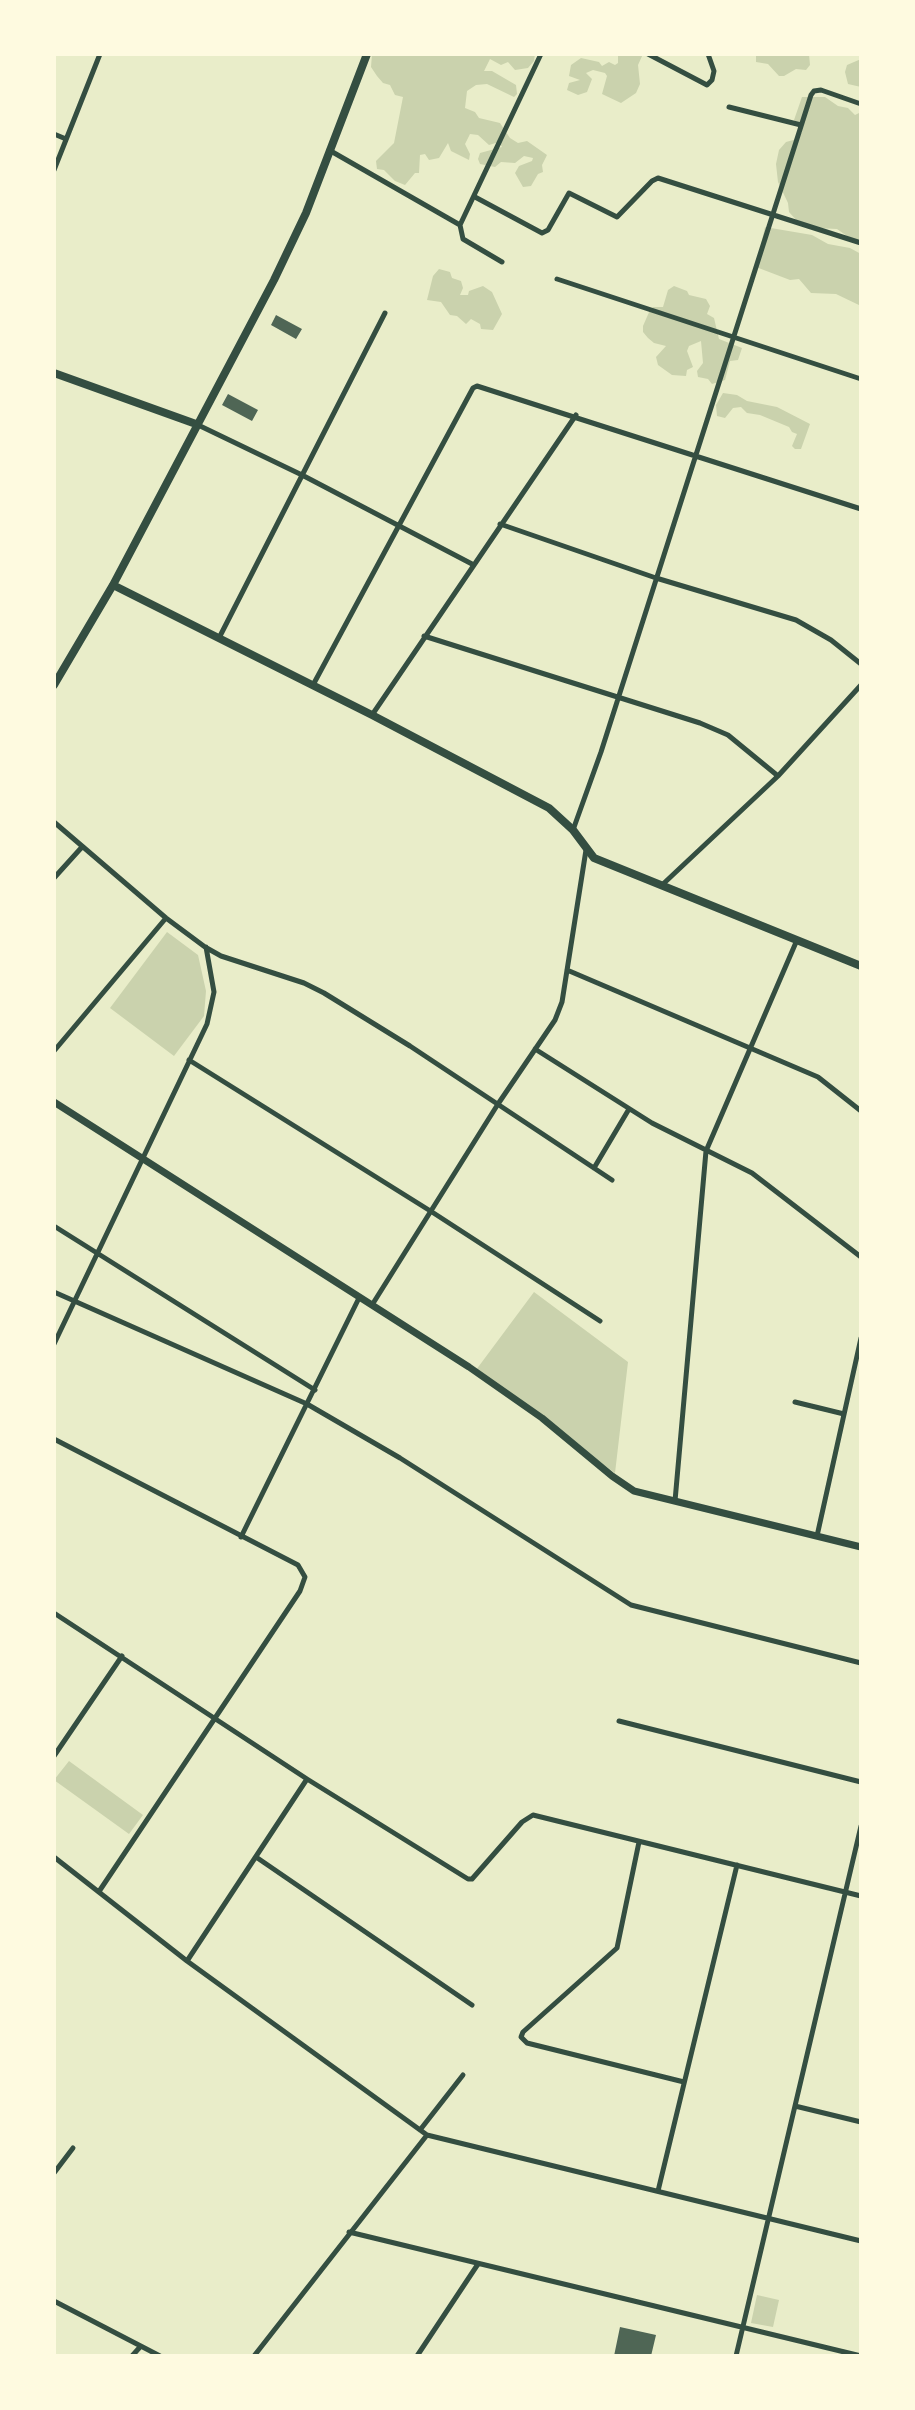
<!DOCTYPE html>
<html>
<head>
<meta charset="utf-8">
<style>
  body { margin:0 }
  #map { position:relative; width:915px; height:2410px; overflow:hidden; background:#e9edc9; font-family:Quicksand,sans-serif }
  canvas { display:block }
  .frame { position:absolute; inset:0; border:56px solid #fefae0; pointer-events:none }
</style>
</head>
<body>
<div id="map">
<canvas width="915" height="2410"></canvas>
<div class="frame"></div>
</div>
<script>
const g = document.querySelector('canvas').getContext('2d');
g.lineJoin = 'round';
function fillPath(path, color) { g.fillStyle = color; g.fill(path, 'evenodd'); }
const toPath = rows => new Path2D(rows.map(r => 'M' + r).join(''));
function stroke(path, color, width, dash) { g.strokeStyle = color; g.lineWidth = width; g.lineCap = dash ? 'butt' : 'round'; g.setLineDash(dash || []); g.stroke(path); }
fillPath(toPath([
  [372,54,535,54,534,61,528,68,515,70,508,62,501,65,490,59,484,71,492,71,516,85,517,94,514,97,487,84,476,85,467,91,465,108,475,112,479,118,500,123,510,138,518,143,527,141,547,155,542,165,543,172,538,174,531,186,523,187,515,173,519,166,532,161,533,158,524,156,515,163,501,162,495,167,480,164,478,159,480,153,502,147,499,142,489,145,478,135,470,134,465,144,470,154,469,160,451,151,448,143,439,158,429,160,425,154,420,155,419,173,415,173,405,185,395,181,384,170,377,169,376,161,394,143,403,97,395,95,390,85,383,83,377,76,371,67],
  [618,54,643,54,638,65,640,84,636,93,621,103,602,94,607,76,605,73,593,70,586,73,592,79,587,92,578,95,567,90,569,83,580,80,569,76,571,65,581,58,599,62,602,66,609,62,615,65,618,63],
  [756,54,815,54,809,54,810,65,806,70,796,69,784,76,779,76,768,64,756,62],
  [861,59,861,87,848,84,845,72,847,65],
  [802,97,825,97,838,106,848,108,855,115,861,112,861,241,854,241,837,229,816,228,798,222,789,212,788,203,778,182,776,164,779,150,786,142,797,139,802,132,794,120],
  [765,227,812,235,828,244,850,248,861,254,861,306,836,294,811,293,799,279,790,280,756,267],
  [439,269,450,272,452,278,461,281,463,288,460,295,468,295,469,291,483,286,492,292,502,314,493,330,481,329,480,324,471,319,466,324,457,316,450,315,441,302,427,300,433,276],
  [674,286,687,291,689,295,706,299,710,306,707,314,714,318,719,339,742,348,738,360,730,361,725,380,712,384,708,379,698,377,697,371,703,363,701,341,689,346,687,351,693,367,687,370,686,376,672,375,658,365,656,357,666,346,654,343,648,338,643,332,643,326,650,310,653,307,663,307,668,290],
  [723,393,737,395,747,401,777,407,810,424,801,449,795,449,792,446,797,434,792,432,789,427,760,415,747,413,741,407,733,408,725,418,717,416,716,405],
  [167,932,198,955,206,991,204,1016,174,1056,110,1008],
  [534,1292,628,1362,615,1473,476,1370],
  [69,1761,143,1815,129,1834,54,1780],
  [757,2295,779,2300,773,2327,751,2323]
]), '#cad2ad');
fillPath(toPath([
  [276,315,302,329,296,339,271,325],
  [228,394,258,410,252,421,222,405],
  [620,2327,656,2335,651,2356,614,2356]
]), '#4f6655');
stroke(toPath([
  [648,54,707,85,712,80,714,71,708,54],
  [729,107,801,125],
  [54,134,66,139],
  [329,150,460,225],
  [54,170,100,54],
  [475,197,542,233,548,230,569,193,617,217,652,181,658,178,861,243],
  [502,262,463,239,460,225,541,54],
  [557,279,861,379],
  [196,424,302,475,472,564],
  [500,524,656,578,796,620,831,640,861,664],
  [424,636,700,723,728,735,778,776],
  [219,638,385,313],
  [313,685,473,388,477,386,861,509],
  [372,715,576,415],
  [54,822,166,918,205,947,221,956,304,983,324,993,410,1046,612,1180],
  [573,830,601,752,811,95,814,91,821,90,861,104],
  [54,878,82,847],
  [662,885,778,776,861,685],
  [567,970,818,1077,861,1111],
  [535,1049,652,1123,752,1173,861,1257],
  [54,1051,166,918],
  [189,1060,432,1212,600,1321],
  [594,1168,629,1109],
  [54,1226,315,1390],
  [54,1292,307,1404,400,1458,631,1605,861,1663],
  [372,1305,498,1104,555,1020,562,1002,586,850],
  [54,1344,207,1024,214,992,206,947],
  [795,1402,844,1414],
  [54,1439,298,1565,305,1577,300,1591,100,1890],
  [675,1501,706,1151,797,940],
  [817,1536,861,1338],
  [241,1537,359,1298],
  [54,1613,307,1779,468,1879,472,1879,522,1822,533,1815,861,1896],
  [619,1721,861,1782],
  [54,1756,122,1656],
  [639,1842,617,1948,523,2032,521,2037,527,2043,684,2082],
  [54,1857,187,1961,427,2135,861,2241],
  [256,1857,472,2005],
  [187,1961,307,1779],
  [795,2106,861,2122],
  [420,2130,463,2075],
  [54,2173,73,2148],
  [658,2191,737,1865],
  [349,2232,861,2356],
  [54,2301,160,2356],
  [132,2356,140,2347],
  [254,2356,427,2135],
  [417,2356,478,2264],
  [736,2356,861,1826]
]), '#344e41', 5);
stroke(toPath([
  [54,1102,469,1367,542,1418,612,1476,634,1491,861,1547]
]), '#344e41', 7);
stroke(toPath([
  [54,373,196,424],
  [113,585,372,715,549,808,573,830,594,858,861,966],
  [54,685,113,585,274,280,306,213,367,54]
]), '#344e41', 8);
</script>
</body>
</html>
